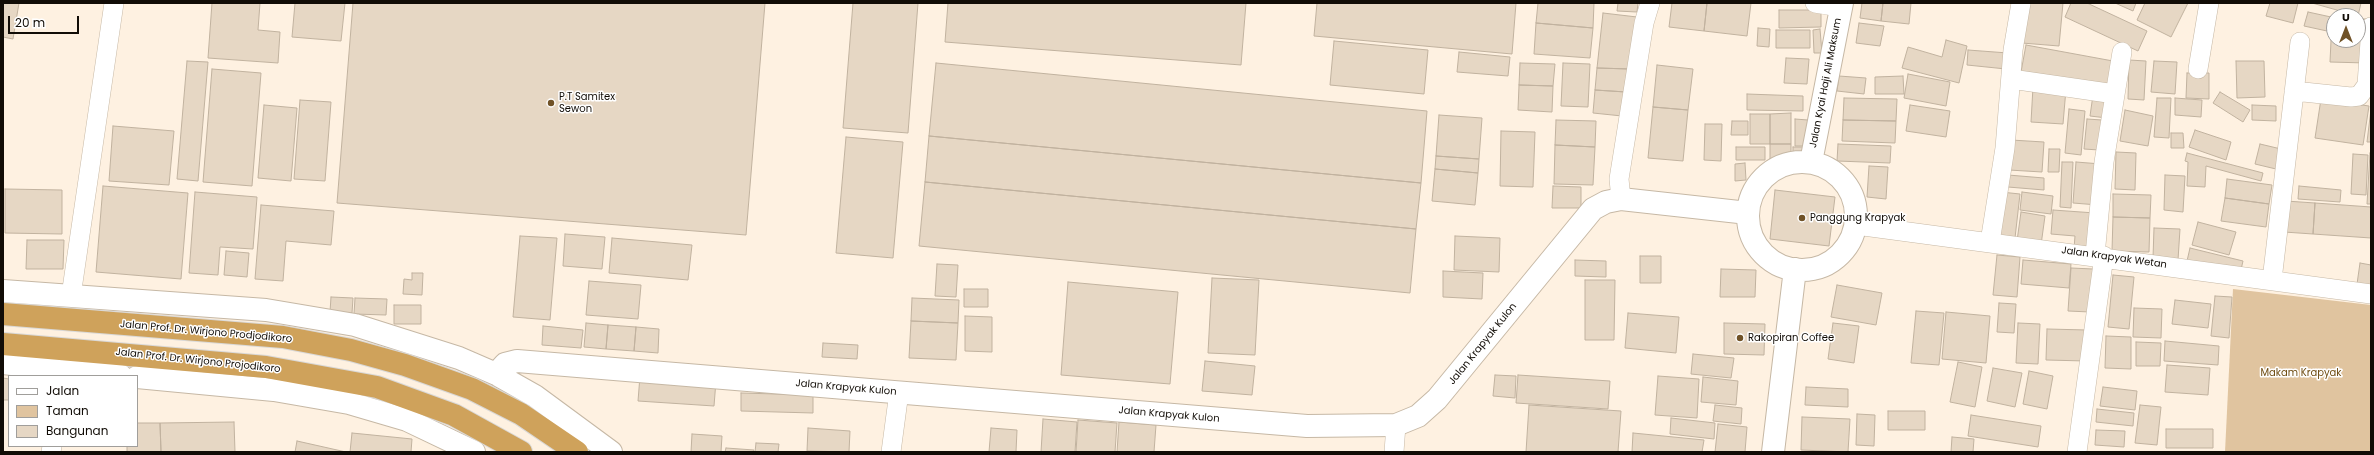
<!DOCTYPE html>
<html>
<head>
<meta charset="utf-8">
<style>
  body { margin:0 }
  #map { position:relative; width:2374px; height:455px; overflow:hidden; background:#fef1e1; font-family:Poppins,sans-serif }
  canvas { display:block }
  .frame { position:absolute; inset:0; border:4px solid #110c06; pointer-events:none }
  .legend { position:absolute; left:8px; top:375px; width:130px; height:72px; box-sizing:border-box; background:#fff; border:1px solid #a09e9b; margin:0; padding:5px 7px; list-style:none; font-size:12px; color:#110c06 }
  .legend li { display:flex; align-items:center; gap:8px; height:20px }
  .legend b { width:20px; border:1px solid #a09e9b }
  .north { position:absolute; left:2326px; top:8px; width:40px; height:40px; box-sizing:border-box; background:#fff; border:1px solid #a09e9b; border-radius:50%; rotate:0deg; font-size:11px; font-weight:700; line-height:16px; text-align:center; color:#110c06 }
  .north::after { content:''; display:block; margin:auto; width:14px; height:18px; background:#705227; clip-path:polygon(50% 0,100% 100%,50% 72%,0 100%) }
  .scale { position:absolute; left:8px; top:16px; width:71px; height:18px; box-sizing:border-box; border:2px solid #110c06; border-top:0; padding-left:5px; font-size:12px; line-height:14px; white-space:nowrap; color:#110c06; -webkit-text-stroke:3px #fff; paint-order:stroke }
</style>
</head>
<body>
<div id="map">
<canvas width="2374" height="455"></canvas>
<div class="frame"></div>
<ul class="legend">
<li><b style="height:5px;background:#fff"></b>Jalan</li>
<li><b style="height:11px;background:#e0c49f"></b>Taman</li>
<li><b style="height:11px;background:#e6d7c4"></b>Bangunan</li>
</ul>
<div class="north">U</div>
<div class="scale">20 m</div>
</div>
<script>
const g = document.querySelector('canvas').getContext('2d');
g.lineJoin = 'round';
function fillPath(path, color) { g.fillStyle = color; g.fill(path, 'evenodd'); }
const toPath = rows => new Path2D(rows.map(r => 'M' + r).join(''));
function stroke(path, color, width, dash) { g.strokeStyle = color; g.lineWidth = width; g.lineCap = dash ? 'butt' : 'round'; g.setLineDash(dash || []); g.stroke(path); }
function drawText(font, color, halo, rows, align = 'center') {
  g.font = font + ' Poppins,sans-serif'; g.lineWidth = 3; g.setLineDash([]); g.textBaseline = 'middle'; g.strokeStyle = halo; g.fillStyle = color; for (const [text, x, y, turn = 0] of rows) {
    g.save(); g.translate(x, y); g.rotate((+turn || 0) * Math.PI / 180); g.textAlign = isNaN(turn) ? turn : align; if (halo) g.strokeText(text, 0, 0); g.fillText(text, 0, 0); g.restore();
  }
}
fillPath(toPath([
  [2233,289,2371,305,2371,452,2225,452]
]), '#e0c49f');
const building = toPath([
  [3,3,19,3,13,39,3,37,3,3],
  [212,3,260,3,258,30,280,32,278,63,208,58,212,3],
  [295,3,345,3,341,41,292,37,295,3],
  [353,3,765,3,746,235,337,203,353,3],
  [853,3,918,3,908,133,843,128,853,3],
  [948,3,1246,3,1241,65,945,42,948,3],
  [1317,3,1516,3,1512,54,1314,36,1317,3],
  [1538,3,1594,3,1593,28,1536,23,1538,3],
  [1618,3,1638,3,1637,12,1617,11,1618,3],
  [1672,3,1707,3,1704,31,1669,27,1672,3],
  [1707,3,1751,3,1747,36,1704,31,1707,3],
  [1862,3,1883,3,1881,21,1860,18,1862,3],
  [1883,3,1911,3,1909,24,1881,21,1883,3],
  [2026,3,2063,3,2059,46,2022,43,2026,3],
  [2071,3,2087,3,2147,31,2138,51,2065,17,2071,3],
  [2115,3,2136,3,2133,11,2115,3],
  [2145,3,2188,3,2171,37,2137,20,2145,3],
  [2270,3,2298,3,2293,23,2266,16,2270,3],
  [2312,3,2361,3,2358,16,2312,3],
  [1779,10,1821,10,1821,27,1779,28,1779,10],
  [2308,12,2331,17,2327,31,2304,26,2308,12],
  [1603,13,1637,17,1630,69,1597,68,1603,13],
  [2332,19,2334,19,2334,40,2358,40,2358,19,2368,19,2366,63,2330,62,2332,19],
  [1536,23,1593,28,1590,58,1534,54,1536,23],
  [1859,23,1884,26,1880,46,1856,43,1859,23],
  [1758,28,1770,29,1769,47,1757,46,1758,28],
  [1820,29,1822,53,1814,53,1813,30,1820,29],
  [1776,30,1810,30,1810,48,1776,48,1776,30],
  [1946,40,1967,46,1959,83,1902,68,1908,47,1942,57,1946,40],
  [1334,41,1428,50,1424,94,1330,85,1334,41],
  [2026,45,2113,61,2108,89,2021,72,2026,45],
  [1968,50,2008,53,2006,69,1967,65,1968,50],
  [1459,52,1510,57,1508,76,1457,72,1459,52],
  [1786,58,1809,59,1807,84,1784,83,1786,58],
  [2129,60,2146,61,2144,100,2128,99,2129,60],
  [187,61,208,62,198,181,177,179,187,61],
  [2154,61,2177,62,2175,94,2151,92,2154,61],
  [2236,61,2264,61,2265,97,2237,98,2236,61],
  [936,63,1427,111,1421,183,929,136,936,63],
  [1520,63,1555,64,1553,86,1519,85,1520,63],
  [1563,63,1590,64,1588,107,1561,106,1563,63],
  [1657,65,1693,69,1688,110,1653,107,1657,65],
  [1597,68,1630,69,1626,92,1595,90,1597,68],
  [212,69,261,73,252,186,203,182,212,69],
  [2187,73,2209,73,2209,99,2186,98,2187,73],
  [1908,74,1950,82,1946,106,1904,98,1908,74],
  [1839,76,1866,78,1864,94,1837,91,1839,76],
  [1903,76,1904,94,1875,94,1875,77,1903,76],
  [1519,85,1553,86,1552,112,1518,110,1519,85],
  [2033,87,2066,89,2063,124,2031,122,2033,87],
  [1595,90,1626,92,1622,116,1593,113,1595,90],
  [2220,92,2250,110,2243,122,2213,103,2220,92],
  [1747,94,1803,96,1803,111,1747,110,1747,94],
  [2093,95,2109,97,2107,118,2090,116,2093,95],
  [1844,98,1897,99,1896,121,1843,120,1844,98],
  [2157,98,2171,98,2169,138,2154,137,2157,98],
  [2175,98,2202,100,2201,117,2175,115,2175,98],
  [2321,99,2369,106,2363,145,2315,138,2321,99],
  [300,100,331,102,325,181,294,179,300,100],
  [264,105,297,108,291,181,258,178,264,105],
  [1910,105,1950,111,1946,137,1906,131,1910,105],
  [2252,105,2276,106,2276,121,2252,120,2252,105],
  [1653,107,1688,110,1683,161,1648,158,1653,107],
  [2069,109,2085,111,2081,155,2065,153,2069,109],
  [2371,109,2371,142,2367,142,2371,109],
  [2125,110,2153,116,2148,146,2120,141,2125,110],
  [1791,113,1791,144,1770,144,1770,114,1791,113],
  [1750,114,1770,114,1770,144,1750,144,1750,114],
  [1439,115,1482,118,1479,159,1436,156,1439,115],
  [1795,119,1808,120,1808,146,1795,146,1795,119],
  [2087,119,2102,120,2099,150,2084,149,2087,119],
  [1556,120,1596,121,1595,147,1555,145,1556,120],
  [1843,120,1896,121,1895,143,1842,141,1843,120],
  [1732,121,1748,121,1748,135,1731,135,1732,121],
  [1705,124,1722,124,1721,161,1704,160,1705,124],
  [113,126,174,131,169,185,109,181,113,126],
  [2195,130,2231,142,2226,160,2189,147,2195,130],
  [1501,131,1535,132,1533,187,1500,186,1501,131],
  [2171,133,2183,133,2184,148,2171,148,2171,133],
  [929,136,1421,183,1416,229,925,182,929,136],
  [846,137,903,142,893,258,836,253,846,137],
  [2011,140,2044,142,2042,172,2009,170,2011,140],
  [1770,144,1791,144,1791,163,1770,163,1770,144],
  [1838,144,1891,146,1890,163,1837,161,1838,144],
  [2260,144,2281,149,2276,169,2255,164,2260,144],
  [1555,145,1595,147,1593,185,1554,184,1555,145],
  [1736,147,1765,147,1765,160,1736,160,1736,147],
  [1793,147,1805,147,1804,160,1793,160,1793,147],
  [2049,149,2060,149,2059,172,2048,172,2049,149],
  [2116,152,2136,153,2135,190,2115,189,2116,152],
  [2187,153,2263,173,2261,181,2206,166,2205,187,2187,186,2188,162,2185,161,2187,153],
  [2370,153,2371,153,2371,204,2367,204,2370,153],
  [2353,154,2368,155,2366,195,2351,194,2353,154],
  [1436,156,1479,159,1478,173,1435,169,1436,156],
  [2062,162,2073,162,2071,208,2060,207,2062,162],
  [2076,162,2101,164,2098,205,2073,203,2076,162],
  [1745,163,1746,180,1735,181,1735,164,1745,163],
  [1869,166,1888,167,1886,199,1867,197,1869,166],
  [1435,169,1478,173,1475,205,1432,201,1435,169],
  [2008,175,2044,178,2044,190,2008,187,2008,175],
  [2165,175,2185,176,2183,212,2164,210,2165,175],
  [2227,179,2272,185,2269,204,2225,198,2227,179],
  [925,182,1416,229,1410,293,919,246,925,182],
  [103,186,188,193,181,279,96,272,103,186],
  [1553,186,1581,187,1581,208,1552,208,1553,186],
  [2299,186,2341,190,2340,202,2298,199,2299,186],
  [5,189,62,190,62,234,5,233,5,189],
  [1775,190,1835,197,1829,246,1770,239,1775,190],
  [195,192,257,197,253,249,220,247,218,275,189,273,195,192],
  [2001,192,2020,194,2015,238,1996,236,2001,192],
  [2022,192,2053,196,2051,214,2020,210,2022,192],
  [2113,194,2151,195,2150,218,2113,217,2113,194],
  [2225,198,2269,204,2266,227,2221,221,2225,198],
  [2286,201,2315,203,2313,234,2284,232,2286,201],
  [2315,203,2371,207,2371,238,2313,234,2315,203],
  [261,205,334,211,331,245,286,241,283,281,255,279,261,205],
  [2053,210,2095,213,2094,249,2074,248,2075,236,2051,234,2053,210],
  [2021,212,2045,216,2041,245,2017,241,2021,212],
  [2113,217,2150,218,2149,252,2112,251,2113,217],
  [2198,222,2236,232,2229,255,2192,245,2198,222],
  [2154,228,2180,229,2178,260,2153,258,2154,228],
  [565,234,605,237,602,269,563,266,565,234],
  [520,236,557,238,550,320,513,317,520,236],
  [1455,236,1500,238,1499,272,1454,270,1455,236],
  [612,238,692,245,688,280,609,273,612,238],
  [27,240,64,240,63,269,26,269,27,240],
  [2190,248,2243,261,2240,274,2187,261,2190,248],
  [226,251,249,253,247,277,224,275,226,251],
  [1997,255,2020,257,2017,297,1993,295,1997,255],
  [1640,256,1661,256,1661,283,1640,283,1640,256],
  [1575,260,1606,261,1606,277,1575,276,1575,260],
  [2023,260,2071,264,2069,288,2021,284,2023,260],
  [2360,263,2371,265,2371,286,2357,284,2360,263],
  [937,264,958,265,956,297,935,296,937,264],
  [2071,268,2093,269,2090,312,2068,311,2071,268],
  [1721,269,1756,270,1755,297,1720,297,1721,269],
  [1443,271,1483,273,1482,299,1443,297,1443,271],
  [412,273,423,273,422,295,403,294,404,279,412,280,412,273],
  [2113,275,2134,277,2129,329,2108,327,2113,275],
  [1212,278,1259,280,1255,355,1208,353,1212,278],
  [1585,280,1615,280,1614,340,1585,340,1585,280],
  [589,281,641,285,638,319,586,315,589,281],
  [1068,282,1178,292,1170,384,1061,375,1068,282],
  [1837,285,1882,293,1876,325,1831,317,1837,285],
  [964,289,988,289,988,307,964,307,964,289],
  [2215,296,2232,297,2229,338,2211,336,2215,296],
  [331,297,353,298,352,313,330,312,331,297],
  [355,298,387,299,386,315,354,314,355,298],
  [912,298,959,300,958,323,911,321,912,298],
  [2175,300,2211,304,2208,328,2172,324,2175,300],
  [1999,303,2016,304,2014,333,1997,332,1999,303],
  [394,305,421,305,421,324,394,324,394,305],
  [2134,308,2162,309,2161,338,2133,337,2134,308],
  [1916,311,1944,313,1939,365,1911,363,1916,311],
  [1946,312,1990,316,1986,363,1942,359,1946,312],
  [1628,313,1679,317,1676,353,1625,348,1628,313],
  [965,316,992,317,992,352,965,351,965,316],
  [911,321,958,323,956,360,909,358,911,321],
  [586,323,608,325,606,349,584,347,586,323],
  [1724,323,1765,324,1764,355,1724,354,1724,323],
  [1833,323,1859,326,1854,363,1828,359,1833,323],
  [2018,323,2040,324,2038,364,2016,363,2018,323],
  [608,325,636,327,634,351,606,349,608,325],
  [543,326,583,330,581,348,542,345,543,326],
  [636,327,659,329,658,353,634,351,636,327],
  [2047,329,2087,330,2086,361,2046,360,2047,329],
  [2106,336,2131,337,2131,369,2105,368,2106,336],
  [2165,341,2219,346,2218,365,2164,361,2165,341],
  [2136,342,2161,343,2160,366,2136,366,2136,342],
  [823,343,858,345,857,359,822,357,823,343],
  [1693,354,1734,358,1731,378,1691,374,1693,354],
  [1205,361,1255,366,1252,395,1202,391,1205,361],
  [1958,362,1982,367,1975,407,1950,402,1958,362],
  [2167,365,2210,368,2208,395,2165,392,2167,365],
  [1993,368,2022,373,2015,407,1987,401,1993,368],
  [2029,371,2053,376,2047,409,2023,404,2029,371],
  [1495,375,1516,376,1515,398,1493,396,1495,375],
  [1518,375,1610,381,1608,409,1516,403,1518,375],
  [640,376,716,381,714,406,638,401,640,376],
  [1658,376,1699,379,1697,418,1655,415,1658,376],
  [1703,377,1738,381,1736,405,1701,402,1703,377],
  [3,378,9,379,9,400,3,400,3,378],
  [1806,387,1848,389,1848,407,1805,405,1806,387],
  [2103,387,2137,391,2135,410,2100,406,2103,387],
  [741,393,813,395,813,413,741,411,741,393],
  [1529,405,1621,411,1618,452,1526,452,1529,405],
  [1715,405,1742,408,1741,424,1713,421,1715,405],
  [2140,405,2161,407,2157,445,2135,443,2140,405],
  [2097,409,2134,413,2133,426,2096,422,2097,409],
  [1888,411,1925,411,1925,430,1888,430,1888,411],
  [1857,414,1875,415,1874,446,1856,445,1857,414],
  [1971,415,2041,426,2038,447,1968,436,1971,415],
  [1802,417,1850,419,1848,452,1801,450,1802,417],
  [1671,418,1715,423,1714,439,1670,434,1671,418],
  [1043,419,1077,422,1075,452,1041,452,1043,419],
  [1078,420,1117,423,1115,452,1076,452,1078,420],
  [234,422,235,452,161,452,160,423,234,422],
  [1119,422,1156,425,1154,452,1117,452,1119,422],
  [137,423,160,423,161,452,127,452,127,446,137,446,137,423],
  [1718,424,1747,427,1745,452,1715,452,1718,424],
  [808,428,850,431,849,452,807,451,808,428],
  [991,428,1017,430,1016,452,989,452,991,428],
  [2166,429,2213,429,2213,448,2166,448,2166,429],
  [2096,430,2125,431,2124,447,2095,445,2096,430],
  [352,433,412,439,411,452,350,452,352,433],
  [1633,433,1704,440,1702,452,1632,452,1633,433],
  [692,434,722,436,721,452,691,452,692,434],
  [1952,437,1974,439,1973,452,1951,452,1952,437],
  [297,441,346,452,295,452,297,441],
  [756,443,779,444,778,452,755,452,756,443],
  [726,448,754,450,753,452,725,452,726,448]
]);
fillPath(building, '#e6d7c4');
stroke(building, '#c1b29f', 1);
const minor = toPath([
  [1815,3,1840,7],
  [2198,69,2209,3],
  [2011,79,2115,94],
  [2294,91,2351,97,2359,96,2367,85,2371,27],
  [1621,199,1619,179,1644,23,1650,3],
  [1856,225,2371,294],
  [1990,242,2005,148,2013,50,2021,3],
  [2095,255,2104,162,2122,52],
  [2272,280,2300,42],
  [71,296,114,3],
  [51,452,52,446],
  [891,452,899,392],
  [1394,452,1396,425],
  [2077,452,2104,256]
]);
const tertiary = toPath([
  '1748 216a54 54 0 1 1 108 0a54 54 0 1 1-108 0Z',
  [1811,162,1842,3],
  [3,291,266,310,355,325,459,358,496,374,535,396,611,452],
  [3,363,121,376],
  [496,374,505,364,517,361,1307,426,1396,425,1418,416,1437,399,1593,209,1606,202,1621,199,1748,213],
  [137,377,274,390,349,403,407,420,474,452],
  [1773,452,1795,269]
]);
const trunk = toPath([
  [3,314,283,337,351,350,405,365,472,389,521,414,577,452],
  [3,344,266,367,377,387,454,415,521,452]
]);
stroke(minor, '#c6b8a5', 20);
stroke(tertiary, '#c6b8a5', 24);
stroke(trunk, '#d9d8d7', 24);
stroke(minor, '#fff', 19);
stroke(tertiary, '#fff', 22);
stroke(trunk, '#cfa25b', 22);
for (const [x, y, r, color] of [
  [551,103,4,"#705227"],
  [1802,218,4,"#705227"],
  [1740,338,4,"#705227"]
]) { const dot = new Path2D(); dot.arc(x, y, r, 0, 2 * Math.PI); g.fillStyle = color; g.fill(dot); stroke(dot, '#fff', 1.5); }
drawText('10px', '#110c06', '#fff', [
  ["Jalan Kyai Haji Ali Maksum",1826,83,-79],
  ["Jalan Krapyak Wetan",2114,258,8],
  ["Jalan Prof. Dr. Wirjono Prodjodikoro",206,332,5],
  ["Jalan Krapyak Kulon",1483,344,-51],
  ["Jalan Prof. Dr. Wirjono Projodikoro",198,361,6],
  ["Jalan Krapyak Kulon",846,388,5],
  ["Jalan Krapyak Kulon",1169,415,5]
]);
drawText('10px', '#110c06', '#fff', [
  ["P.T Samitex",559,97],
  ["Sewon",559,109],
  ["Panggung Krapyak",1810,218],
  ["Rakopiran Coffee",1748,338]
], 'left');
drawText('10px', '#6e4b10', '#fff', [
  ["Makam Krapyak",2301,373]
]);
</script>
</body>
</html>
